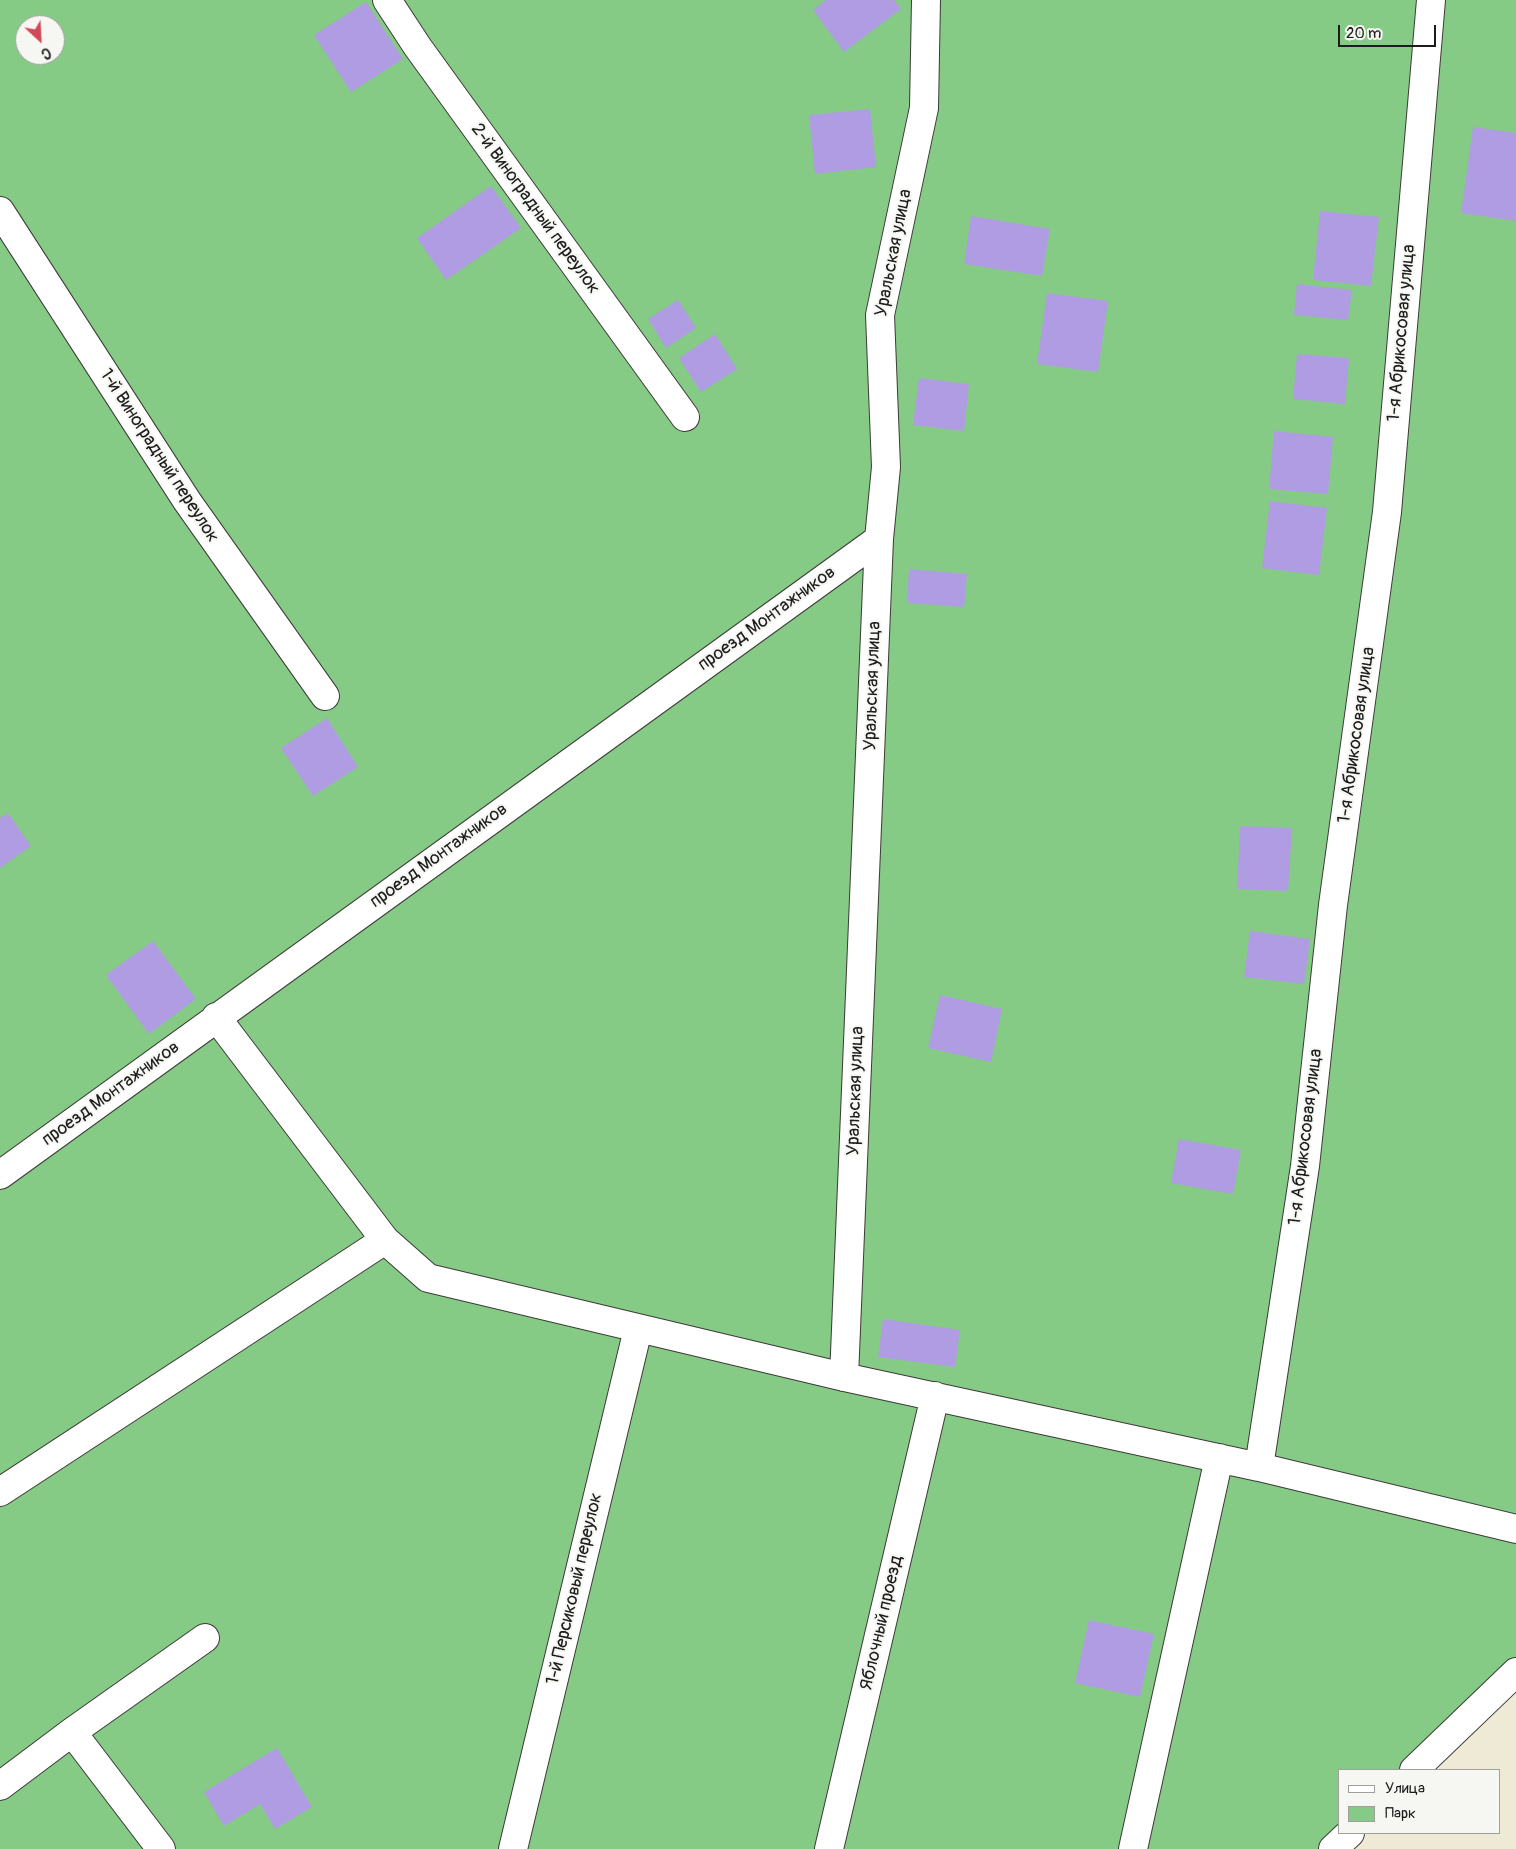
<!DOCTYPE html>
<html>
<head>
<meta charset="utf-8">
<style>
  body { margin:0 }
  #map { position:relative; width:1516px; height:1849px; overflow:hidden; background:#eeead5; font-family:Pangolin,sans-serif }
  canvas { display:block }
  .legend { position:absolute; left:1338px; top:1769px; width:162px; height:65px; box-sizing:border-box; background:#f6f6f2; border:1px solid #9f9f9c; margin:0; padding:6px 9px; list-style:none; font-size:15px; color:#1c1c1c }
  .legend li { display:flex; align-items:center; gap:10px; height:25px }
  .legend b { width:25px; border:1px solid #9f9f9c }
  .north { position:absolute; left:15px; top:15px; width:50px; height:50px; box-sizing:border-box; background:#f6f6f2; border:1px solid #9f9f9c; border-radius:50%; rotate:155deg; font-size:14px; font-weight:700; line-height:20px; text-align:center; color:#1c1c1c }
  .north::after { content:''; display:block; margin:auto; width:18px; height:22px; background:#d1495b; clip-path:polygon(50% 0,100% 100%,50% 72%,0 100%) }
  .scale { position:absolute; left:1338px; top:25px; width:98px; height:22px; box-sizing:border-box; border:2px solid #1c1c1c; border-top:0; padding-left:6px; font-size:15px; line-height:18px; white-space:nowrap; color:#1c1c1c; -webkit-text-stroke:4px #f6f6f2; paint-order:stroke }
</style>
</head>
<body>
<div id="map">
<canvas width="1516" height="1849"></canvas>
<ul class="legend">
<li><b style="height:6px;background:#fff"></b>Улица</li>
<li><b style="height:14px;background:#85cb86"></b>Парк</li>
</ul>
<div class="north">С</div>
<div class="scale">20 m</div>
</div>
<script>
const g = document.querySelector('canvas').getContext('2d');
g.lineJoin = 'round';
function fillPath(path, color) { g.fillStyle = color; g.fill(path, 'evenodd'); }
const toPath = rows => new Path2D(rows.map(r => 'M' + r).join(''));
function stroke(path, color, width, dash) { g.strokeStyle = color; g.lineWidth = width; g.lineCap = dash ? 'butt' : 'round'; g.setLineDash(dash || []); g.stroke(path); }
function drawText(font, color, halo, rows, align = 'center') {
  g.font = font + ' Pangolin,sans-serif'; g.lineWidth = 4; g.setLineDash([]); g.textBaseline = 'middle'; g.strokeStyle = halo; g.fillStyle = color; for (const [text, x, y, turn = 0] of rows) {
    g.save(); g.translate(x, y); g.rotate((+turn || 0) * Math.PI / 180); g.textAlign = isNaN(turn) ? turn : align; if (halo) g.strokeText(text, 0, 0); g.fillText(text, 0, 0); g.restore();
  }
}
fillPath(toPath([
  [0,0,1516,0,1516,1684,1424,1770,1340,1770,1340,1849,0,1849],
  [25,25,55,25,55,55,25,55]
]), '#85cb86');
fillPath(toPath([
  [826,0,894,0,901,9,844,52,813,10],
  [366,2,403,59,351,92,314,35],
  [870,109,876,167,815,174,809,115],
  [1473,127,1516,133,1516,221,1461,213],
  [491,186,521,228,446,280,417,238],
  [1320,211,1379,217,1371,286,1313,280],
  [971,216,1050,229,1042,276,964,264],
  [1297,284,1352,290,1348,320,1294,315],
  [1047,293,1108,301,1098,372,1037,364],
  [678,300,696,328,666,348,648,319],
  [715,334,737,369,701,392,679,358],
  [1297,354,1349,358,1345,404,1293,399],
  [919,378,969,384,964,431,913,425],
  [1274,431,1333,437,1328,494,1269,489],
  [1270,501,1327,508,1319,575,1262,568],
  [909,569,967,574,964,607,907,603],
  [327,718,358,767,313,796,281,748],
  [8,813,31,846,0,868,0,818],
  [1240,826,1292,828,1288,891,1237,889],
  [1250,931,1310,939,1304,984,1244,977],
  [153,941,196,999,149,1034,106,975],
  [940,995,1002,1009,991,1062,928,1048],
  [1179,1139,1241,1150,1233,1194,1171,1183],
  [883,1319,960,1330,955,1367,878,1357],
  [1089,1620,1154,1634,1140,1697,1075,1683],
  [277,1748,312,1807,275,1829,260,1804,224,1826,204,1792]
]), '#b09ce3');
const minor = toPath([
  [387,0,417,46,685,417],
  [0,211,187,501,325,696],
  [216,1017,385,1240,428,1278,844,1377,1259,1467,1516,1529],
  [0,1175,879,539],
  [844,1377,879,539,886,467,880,315,924,108,926,0],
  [1259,1467,1305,1166,1333,905,1387,512,1431,0],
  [0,1492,385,1240],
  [72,1732,161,1849],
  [1414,1770,1516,1672],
  [0,1786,72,1732,205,1638],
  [513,1849,638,1329],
  [829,1849,935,1396],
  [1133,1849,1219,1458],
  [1333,1849,1350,1833]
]);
stroke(minor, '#3c3b38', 30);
stroke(minor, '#fff', 28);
drawText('18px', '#1c1c1c', '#f6f6f2', [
  ["2-й Виноградный переулок",535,209,54],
  ["Уральская улица",894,253,-79],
  ["1-я Абрикосовая улица",1402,333,-85],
  ["1-й Виноградный переулок",159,456,57],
  ["проезд Монтажников",767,619,-36],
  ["Уральская улица",873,686,-88],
  ["1-я Абрикосовая улица",1357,735,-82],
  ["проезд Монтажников",439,856,-36],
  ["Уральская улица",856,1091,-88],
  ["проезд Монтажников",111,1094,-36],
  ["1-я Абрикосовая улица",1306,1137,-83],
  ["1-й Персиковый переулок",575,1589,-77],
  ["Яблочный проезд",882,1623,-77]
]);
</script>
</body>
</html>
